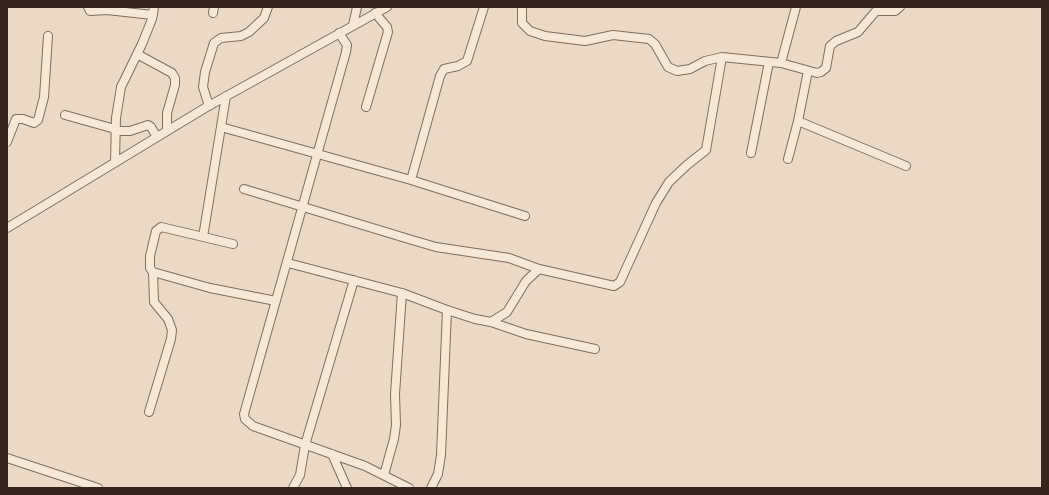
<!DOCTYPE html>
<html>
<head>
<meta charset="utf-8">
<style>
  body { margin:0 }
  #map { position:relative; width:1049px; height:495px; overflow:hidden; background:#ead9c5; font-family:"Source Serif 4",serif }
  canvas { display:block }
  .frame { position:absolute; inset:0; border:8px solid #34261f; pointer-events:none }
</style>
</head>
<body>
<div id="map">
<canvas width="1049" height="495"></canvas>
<div class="frame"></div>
</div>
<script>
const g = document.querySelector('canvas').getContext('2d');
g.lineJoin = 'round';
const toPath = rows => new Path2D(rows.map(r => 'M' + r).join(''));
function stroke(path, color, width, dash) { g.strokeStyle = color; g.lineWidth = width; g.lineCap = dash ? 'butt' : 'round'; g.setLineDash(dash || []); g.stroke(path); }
const minor = toPath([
  [88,7,90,11,107,10,153,15],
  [522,7,522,23,530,31,545,36,585,41,613,35,649,39,655,44,668,67,677,71,690,69,705,61,722,57,781,63,817,73,821,72,826,68,830,46,836,41,858,32,876,11,895,11,900,7],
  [213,13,214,7],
  [353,25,357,7],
  [339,33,347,45,346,52,244,414,245,419,253,426,365,466,409,488],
  [137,54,172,73,175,78,175,85,167,113,167,131],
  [781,63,796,7],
  [808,71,798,121,906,166],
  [209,106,203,87,205,72,214,43,221,38,241,36,249,32,264,18,268,7],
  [366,107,388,32,387,27,375,13],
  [65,115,115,129],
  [221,127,411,180,525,216],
  [115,131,130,131,148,125,151,127,157,137],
  [7,142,16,119,23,119,34,123,38,120,44,97,48,36],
  [751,153,769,62],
  [788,159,798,121],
  [115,162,116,118,121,87,142,44,152,19,154,7],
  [411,180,440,76,444,69,458,66,467,61,484,7],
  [244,189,412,240,436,247,509,258,539,269,614,286,620,282,656,203,669,182,687,165,706,150,722,57],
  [7,228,205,108,387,7],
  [203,237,226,96],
  [233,244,161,227,156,231,150,256,150,268,153,272,210,288,276,301],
  [288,263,402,293,447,310,475,319,491,322,526,334,595,349],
  [491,322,507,312,526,281,539,269],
  [149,412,171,339,172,330,168,319,154,302,153,272],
  [332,454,347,488],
  [7,458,98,488],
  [384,475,394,439,396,425,395,394,402,293],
  [293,488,300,475,305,445,354,280],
  [431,488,438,474,441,455,447,310]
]);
stroke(minor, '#836b5d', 10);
stroke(minor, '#f5e8d7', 8);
</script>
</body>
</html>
